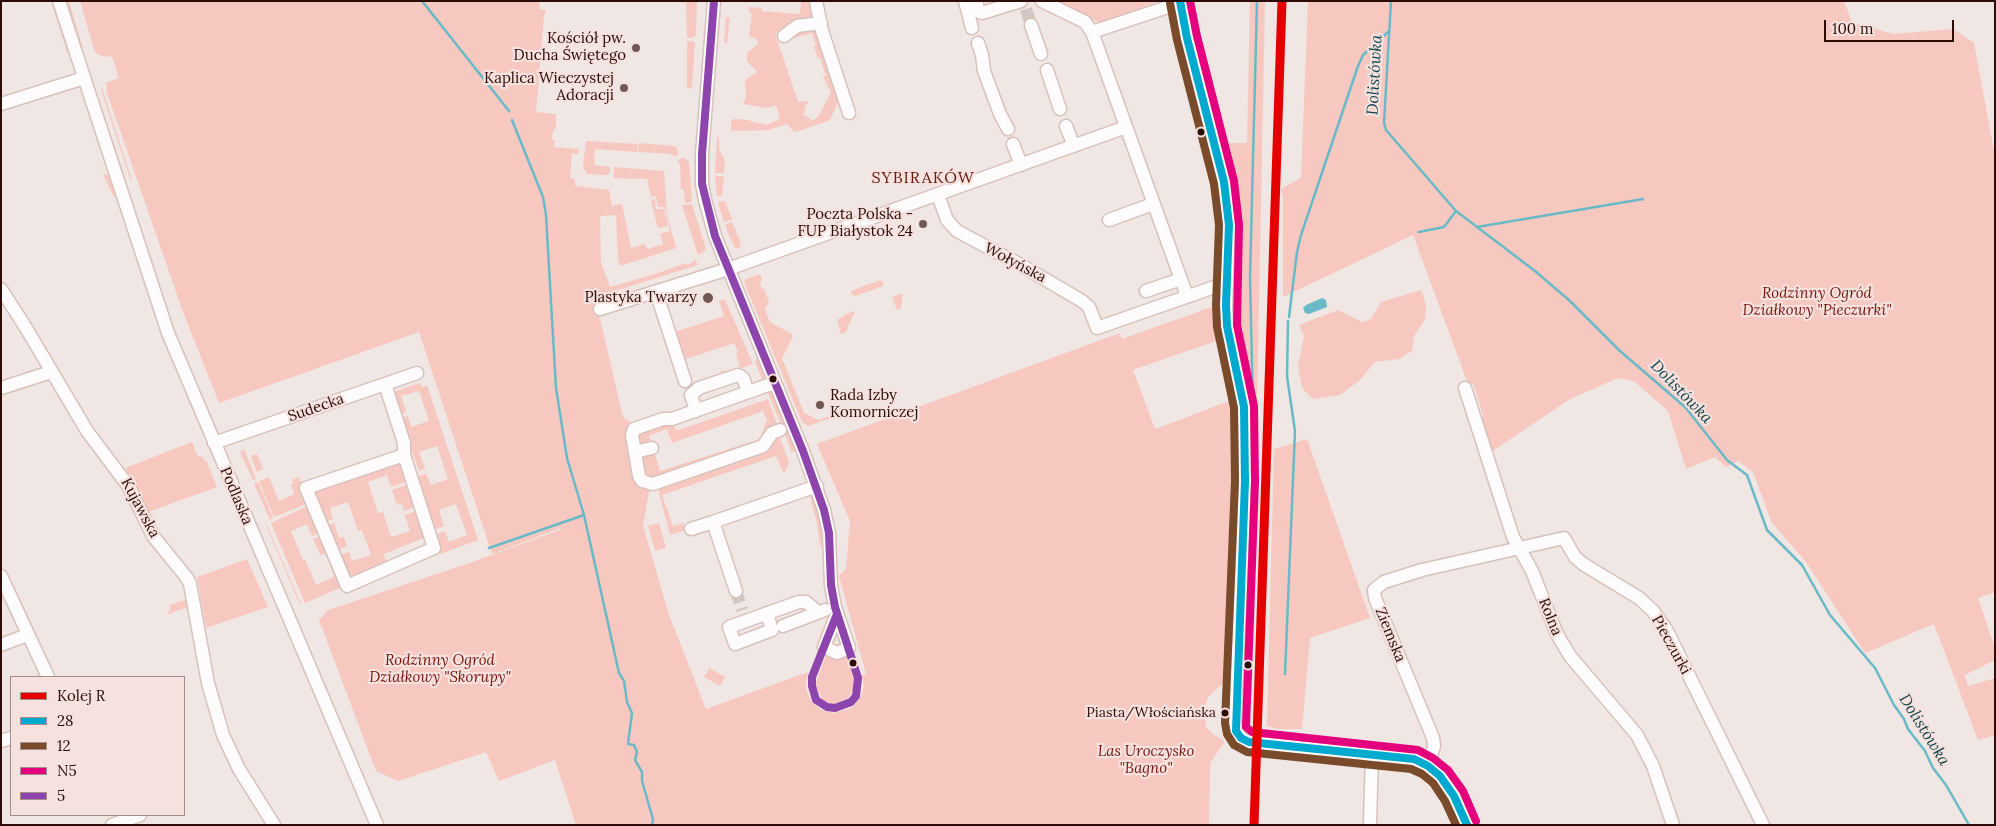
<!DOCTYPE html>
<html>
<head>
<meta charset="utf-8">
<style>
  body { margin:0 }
  #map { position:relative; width:1996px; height:826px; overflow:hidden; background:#f0e6e3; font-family:Lora,serif }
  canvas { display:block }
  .frame { position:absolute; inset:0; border:2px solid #2d0c08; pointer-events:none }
  .legend { position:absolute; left:10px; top:676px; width:175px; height:140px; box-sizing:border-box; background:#f5e2de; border:1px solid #a58c88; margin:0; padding:6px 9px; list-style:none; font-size:15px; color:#2d0c08 }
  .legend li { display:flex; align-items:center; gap:10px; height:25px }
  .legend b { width:25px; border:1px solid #a58c88 }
  .scale { position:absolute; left:1824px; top:20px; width:130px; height:22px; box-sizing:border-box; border:2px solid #2d0c08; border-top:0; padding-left:6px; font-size:15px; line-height:18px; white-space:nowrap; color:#2d0c08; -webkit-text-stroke:4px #f5e2de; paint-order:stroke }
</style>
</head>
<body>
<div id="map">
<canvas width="1996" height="826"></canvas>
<div class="frame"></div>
<ul class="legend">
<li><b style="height:6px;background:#e50000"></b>Kolej R</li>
<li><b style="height:6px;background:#00a9ce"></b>28</li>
<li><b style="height:6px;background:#7a4b2a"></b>12</li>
<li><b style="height:6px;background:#e5007d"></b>N5</li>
<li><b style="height:6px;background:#8e44ad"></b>5</li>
</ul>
<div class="scale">100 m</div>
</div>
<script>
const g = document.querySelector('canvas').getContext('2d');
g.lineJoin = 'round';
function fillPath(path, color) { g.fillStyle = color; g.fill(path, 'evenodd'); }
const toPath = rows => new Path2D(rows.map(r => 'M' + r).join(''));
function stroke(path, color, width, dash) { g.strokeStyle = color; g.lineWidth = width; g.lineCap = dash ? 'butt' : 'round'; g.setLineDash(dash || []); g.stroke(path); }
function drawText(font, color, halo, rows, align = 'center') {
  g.font = font + ' Lora,serif'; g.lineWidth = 4.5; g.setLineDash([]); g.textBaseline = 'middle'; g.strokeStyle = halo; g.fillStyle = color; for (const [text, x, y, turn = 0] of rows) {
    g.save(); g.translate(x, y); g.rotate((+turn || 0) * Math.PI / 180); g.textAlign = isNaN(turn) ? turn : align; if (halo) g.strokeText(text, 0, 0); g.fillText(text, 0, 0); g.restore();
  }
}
fillPath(toPath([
  [51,1,53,1,56,8,70,55,67,52],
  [66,1,69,1,82,45,83,50,81,51],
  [80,1,540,1,539,9,546,10,544,16,536,112,556,114,556,128,553,131,552,140,555,140,554,147,579,149,578,154,572,153,570,178,575,179,575,186,609,190,612,206,622,204,631,248,645,244,647,249,663,244,660,234,670,231,665,207,658,207,656,196,651,197,647,179,614,178,614,167,664,171,667,214,676,248,620,266,618,259,616,215,600,216,601,262,610,287,652,275,686,263,687,265,693,262,695,259,698,265,593,298,600,318,623,417,637,427,672,419,676,431,768,399,778,427,763,446,650,486,643,526,669,615,706,709,808,672,806,686,807,692,811,701,821,710,833,713,846,710,853,707,861,696,864,686,862,676,866,674,839,576,846,569,850,521,817,444,1120,333,1122,339,1217,305,1219,340,1133,370,1155,429,1235,399,1237,442,1233,674,1208,697,1204,709,1206,727,1213,734,1223,740,1224,743,1210,763,1209,825,576,825,555,760,499,781,486,752,398,781,376,771,319,620,328,610,478,560,562,529,561,528,492,554,419,332,219,403,183,312,107,93,106,83,119,78,112,56,104,57,97,54,94,49],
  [763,411,767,420,760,439,660,471,649,436,667,429,672,443],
  [686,1,697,1,696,35,693,38,687,38],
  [801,1,814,1,817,10,811,19,804,22,789,21,789,23,795,26,775,33,798,102,808,101,804,109,805,111,803,115,811,119,812,121,818,117,831,93,823,77,826,76,820,58,818,58,816,53,814,46,816,45,812,33,794,38,795,32,810,28,818,32,840,98,830,120,796,132,792,130,787,124,768,130,731,131,731,121,734,119,749,120,750,121,767,125,780,119,776,105,767,108,743,104,746,97,745,80,757,72,747,61,747,53,759,43,754,37,752,38,749,35,752,14,750,14,749,7,762,8,762,11,800,14],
  [1053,1,1160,1,1101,23],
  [1250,1,1265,1,1256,456,1252,456,1244,368,1239,339,1237,308,1239,245,1238,191,1229,143,1247,143],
  [1308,1,1844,1,1852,22,1893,34,1953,29,1974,43,1995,157,1995,592,1978,598,1995,648,1995,660,1965,675,1968,686,1995,678,1995,735,1978,740,1934,624,1865,653,1806,562,1772,523,1753,472,1738,461,1726,467,1715,457,1686,469,1668,411,1634,381,1618,378,1570,399,1491,452,1481,422,1483,415,1473,383,1468,384,1413,235,1283,297,1283,198,1281,189,1301,178],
  [726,17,730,18,727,43,724,43],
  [692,41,695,43,692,87,689,89,687,88,687,42],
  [102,85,103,91,132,180,131,181,101,90],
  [97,101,100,103,126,181,121,177],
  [719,137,719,149,725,161,724,173,715,173,717,138],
  [586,141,638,144,637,152,595,149,594,165,610,167,610,173,607,175,587,174,583,167],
  [639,143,674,146,678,150,678,154,674,157,672,154,638,152],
  [681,158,685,158,689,162,692,202,685,203,684,190,681,190,680,164,677,161],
  [106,174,111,177,116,195,114,197,103,175],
  [715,176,724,176,722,196,717,196],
  [655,199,656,209,664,209,668,226,659,228,657,226,651,200],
  [724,201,726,203,732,219,724,222,718,202],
  [692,204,706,249,703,253,698,255,682,205],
  [732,222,741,243,739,249,734,247,725,225],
  [760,274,762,279,760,284,761,288,764,289,769,302,765,309,770,322,792,334,793,337,782,358,804,413,819,420,835,414,836,416,808,426,802,422,744,282,746,279],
  [881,280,883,282,883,286,855,296,852,295,851,292,853,290],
  [1421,290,1426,305,1425,320,1414,336,1412,351,1399,359,1375,362,1359,381,1340,395,1313,399,1302,388,1298,366,1304,336,1299,325,1338,310,1362,322,1371,319,1381,302],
  [903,293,901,308,897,310,892,297],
  [725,299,753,364,692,386,691,383,720,373,720,372,725,370,726,372,740,367,736,353,738,352,734,343,683,360,674,332,724,316,719,301],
  [855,311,846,332,841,334,837,320,846,314],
  [757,358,759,358,765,375,763,381,755,362],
  [420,383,422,387,427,385,478,540,440,554,434,535,445,531,449,542,467,535,456,504,439,510,444,526,431,531,414,477,426,474,431,485,448,479,437,446,419,452,425,469,419,471,400,418,408,416,411,427,429,421,419,391,401,396,406,412,399,415,391,393],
  [766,389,772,392,786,424,781,424],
  [788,429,797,451,795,452,791,451,785,434],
  [778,433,789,462,785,473,783,472,776,456,662,495,673,526,683,523,685,530,670,535,657,485],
  [1307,439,1370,618,1310,638,1302,729,1278,729,1267,726,1274,449],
  [192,442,197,455,202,457,207,462,217,487,148,512,133,480,125,468],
  [244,449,256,479,253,480,240,452],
  [257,454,263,469,257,472,251,456],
  [402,460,408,481,391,487,387,475,368,482,378,513,383,512,391,537,410,531,405,515,417,511,426,537,384,554,387,565,352,580,349,573,347,574,339,555,349,552,352,561,371,555,362,530,358,531,348,502,330,508,333,519,326,522,317,504,320,502,314,490],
  [269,477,279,501,294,494,291,485,294,484,292,480,299,477,309,503,274,517,259,481],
  [258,482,273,518,270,520,254,484],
  [409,484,416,507,404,511,402,504,397,505,392,490],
  [809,493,815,496,823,533,823,548,820,546,817,523],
  [310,505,322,532,312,536,307,524,291,531,303,560,305,559,316,585,334,577,329,562,334,560,345,586,305,603,271,523],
  [334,523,339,538,344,537,347,546,338,550,327,526],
  [659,523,666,548,655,551,648,526],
  [266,525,267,525,301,604,300,605],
  [323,535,332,557,327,559,325,554,320,555,313,539],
  [247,559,268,607,206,628,197,577],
  [186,600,187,607,168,614,167,612,171,610,169,605],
  [827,653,846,654,854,680,854,687,848,698,833,704,826,702,822,699,815,685],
  [709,668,725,677,720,686,704,677]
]), '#f7c8c0');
fillPath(toPath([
  [1322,298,1326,300,1327,307,1309,314,1305,313,1303,308,1306,305]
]), '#69bac6');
stroke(toPath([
  [422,1,509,111],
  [1391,1,1384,123,1386,130,1456,211,1535,271,1570,301,1620,351,1685,407,1727,460,1747,475,1767,530,1802,565,1830,615,1875,668,1894,705,1904,719,1908,729,1925,751,1933,768,1946,785,1969,825],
  [512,120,543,197,546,215,556,388,567,458,584,515,619,673,624,681,627,702,632,713,628,744,634,745,637,752,635,760,642,772,642,781,653,819,652,825],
  [1477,227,1643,199],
  [1419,232,1444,227,1456,211],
  [1289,317,1297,252,1301,235,1358,66,1363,55,1389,31],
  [1254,452,1250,278,1257,1],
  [489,548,584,515],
  [1227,652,1234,429,1235,427],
  [1285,674,1295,431,1287,376,1288,321]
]), '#69bac6', 2.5);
stroke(toPath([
  [1026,9,1031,25],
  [736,591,742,610]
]), '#d3c5c2', 12, [12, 6]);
const minor = toPath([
  [59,1,168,333,377,825],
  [714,1,702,154,702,184,705,200,715,236,803,451,824,510,829,533,831,585,835,607,849,648,837,653,824,647,837,614],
  [816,1,822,31,849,113],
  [965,1,972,28],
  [976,1,979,12,982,13,1021,1],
  [1042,1,1085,22,1092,32,1187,296],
  [1180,1,1187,38,1224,182,1229,225,1226,305,1227,326,1244,407,1245,481,1235,723,1236,731,1241,738,1249,742,1414,759,1428,766,1440,776,1454,796,1467,825],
  [1031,25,1041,54],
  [1092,32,1180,3],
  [784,36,797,26,821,23],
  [978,43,982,55,984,71,1000,114,1008,129],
  [1047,70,1060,109],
  [1,104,84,78],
  [1066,126,1074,146],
  [1013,144,1021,165],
  [938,195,947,220,957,231,1019,264,1082,301,1089,307,1097,328,1226,283],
  [1109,220,1153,204],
  [1,289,26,328,87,431,129,487,153,536,187,578,190,584,208,683,223,735,239,769,274,825],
  [1146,291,1181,279],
  [656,292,685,381],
  [600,309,728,269,1126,127],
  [774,383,672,419,663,419,634,429,632,435,639,476,642,481,653,484,763,446,772,433,780,430],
  [385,384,404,443,404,455,434,548,347,586,306,488,404,455],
  [1,388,51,372],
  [1465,388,1513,537,1532,571,1557,634,1570,656,1637,735,1653,766,1673,825],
  [696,411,691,395,699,388,738,375,743,378,748,392],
  [214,443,417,373],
  [635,452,652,448],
  [691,529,713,522],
  [1,576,48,677],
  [736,591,713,522,817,486],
  [767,613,772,630,735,644,729,627,799,602,806,602,818,612],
  [783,626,825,610],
  [1,645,27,635],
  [1,741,11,738],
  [1428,766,1434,746,1433,738,1375,598,1374,590,1384,582,1422,570,1564,538,1575,557,1583,564,1639,598,1653,611,1666,629,1763,825],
  [112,825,140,815],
  [1370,825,1372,753]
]);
stroke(minor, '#d7c1bc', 15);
stroke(minor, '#fdfbfb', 12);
stroke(toPath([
  [1180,1,1187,38,1224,182,1229,225,1226,305,1227,326,1244,407,1245,481,1236,731,1241,738,1249,742,1414,759,1428,766,1440,776,1454,796,1467,825]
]), '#00a9ce', 8);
stroke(toPath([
  [1170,3,1177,40,1214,184,1219,225,1216,305,1217,327,1234,408,1235,481,1225,723,1227,734,1234,745,1247,752,1411,769,1422,774,1433,783,1445,801,1456,825]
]), '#7a4b2a', 8);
stroke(toPath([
  [1190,1,1197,36,1234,181,1239,225,1237,325,1254,406,1255,481,1246,727,1252,732,1418,750,1433,758,1448,770,1463,791,1476,821]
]), '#e5007d', 8);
stroke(toPath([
  [714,1,702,154,702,184,715,236,803,451,824,510,829,533,831,585,835,607,858,678,856,696,851,702,835,708,827,707,816,700,812,686,812,677,837,614]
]), '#8e44ad', 8);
stroke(toPath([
  [1254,825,1282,1]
]), '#e50000', 9);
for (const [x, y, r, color] of [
  [636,48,5,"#715855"],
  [624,88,5,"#715855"],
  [1201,132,4.5,"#2d0c08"],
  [923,224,5,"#715855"],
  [708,298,6,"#715855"],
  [773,379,4.5,"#2d0c08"],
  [820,405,5,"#715855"],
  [853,663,4.5,"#2d0c08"],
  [1248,665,4.5,"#2d0c08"],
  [1225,713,4.5,"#2d0c08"]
]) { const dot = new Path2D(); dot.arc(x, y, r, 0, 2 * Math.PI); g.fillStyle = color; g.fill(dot); stroke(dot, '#f5e2de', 2); }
drawText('14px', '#2d0c08', '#f5e2de', [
  ["Piasta/Włościańska",1216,713]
], 'right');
drawText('15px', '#2d0c08', '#f5e2de', [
  ["Kościół pw.",626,39],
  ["Ducha Świętego",626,56],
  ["Kaplica Wieczystej",614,79],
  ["Adoracji",614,96],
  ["Poczta Polska -",913,215],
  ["FUP Białystok 24",913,232],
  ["Plastyka Twarzy",697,298],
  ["Rada Izby",830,396,"left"],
  ["Komorniczej",830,413,"left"]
], 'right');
drawText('15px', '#2d0c08', '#f5e2de', [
  ["Wołyńska",1015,263,28],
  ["Sudecka",316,408,-19],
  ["Podlaska",236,496,67],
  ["Kujawska",140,508,62],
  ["Rolna",1550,617,68],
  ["Ziemska",1390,635,68],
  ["Pieczurki",1671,645,61]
]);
drawText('italic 15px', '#78150b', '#f5e2de', [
  ["Rodzinny Ogród",1817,294],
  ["Działkowy \"Pieczurki\"",1817,311],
  ["Rodzinny Ogród",440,661],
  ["Działkowy \"Skorupy\"",440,678],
  ["Las Uroczysko",1146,752],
  ["\"Bagno\"",1146,769]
]);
drawText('italic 16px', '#12454d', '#f5e2de', [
  ["Dolistówka",1375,75,-87],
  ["Dolistówka",1681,392,46],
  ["Dolistówka",1924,730,58]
]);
g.letterSpacing = '1px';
drawText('16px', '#671b12', '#f5e2de', [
  ["SYBIRAKÓW",923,178]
]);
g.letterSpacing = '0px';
</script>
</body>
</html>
